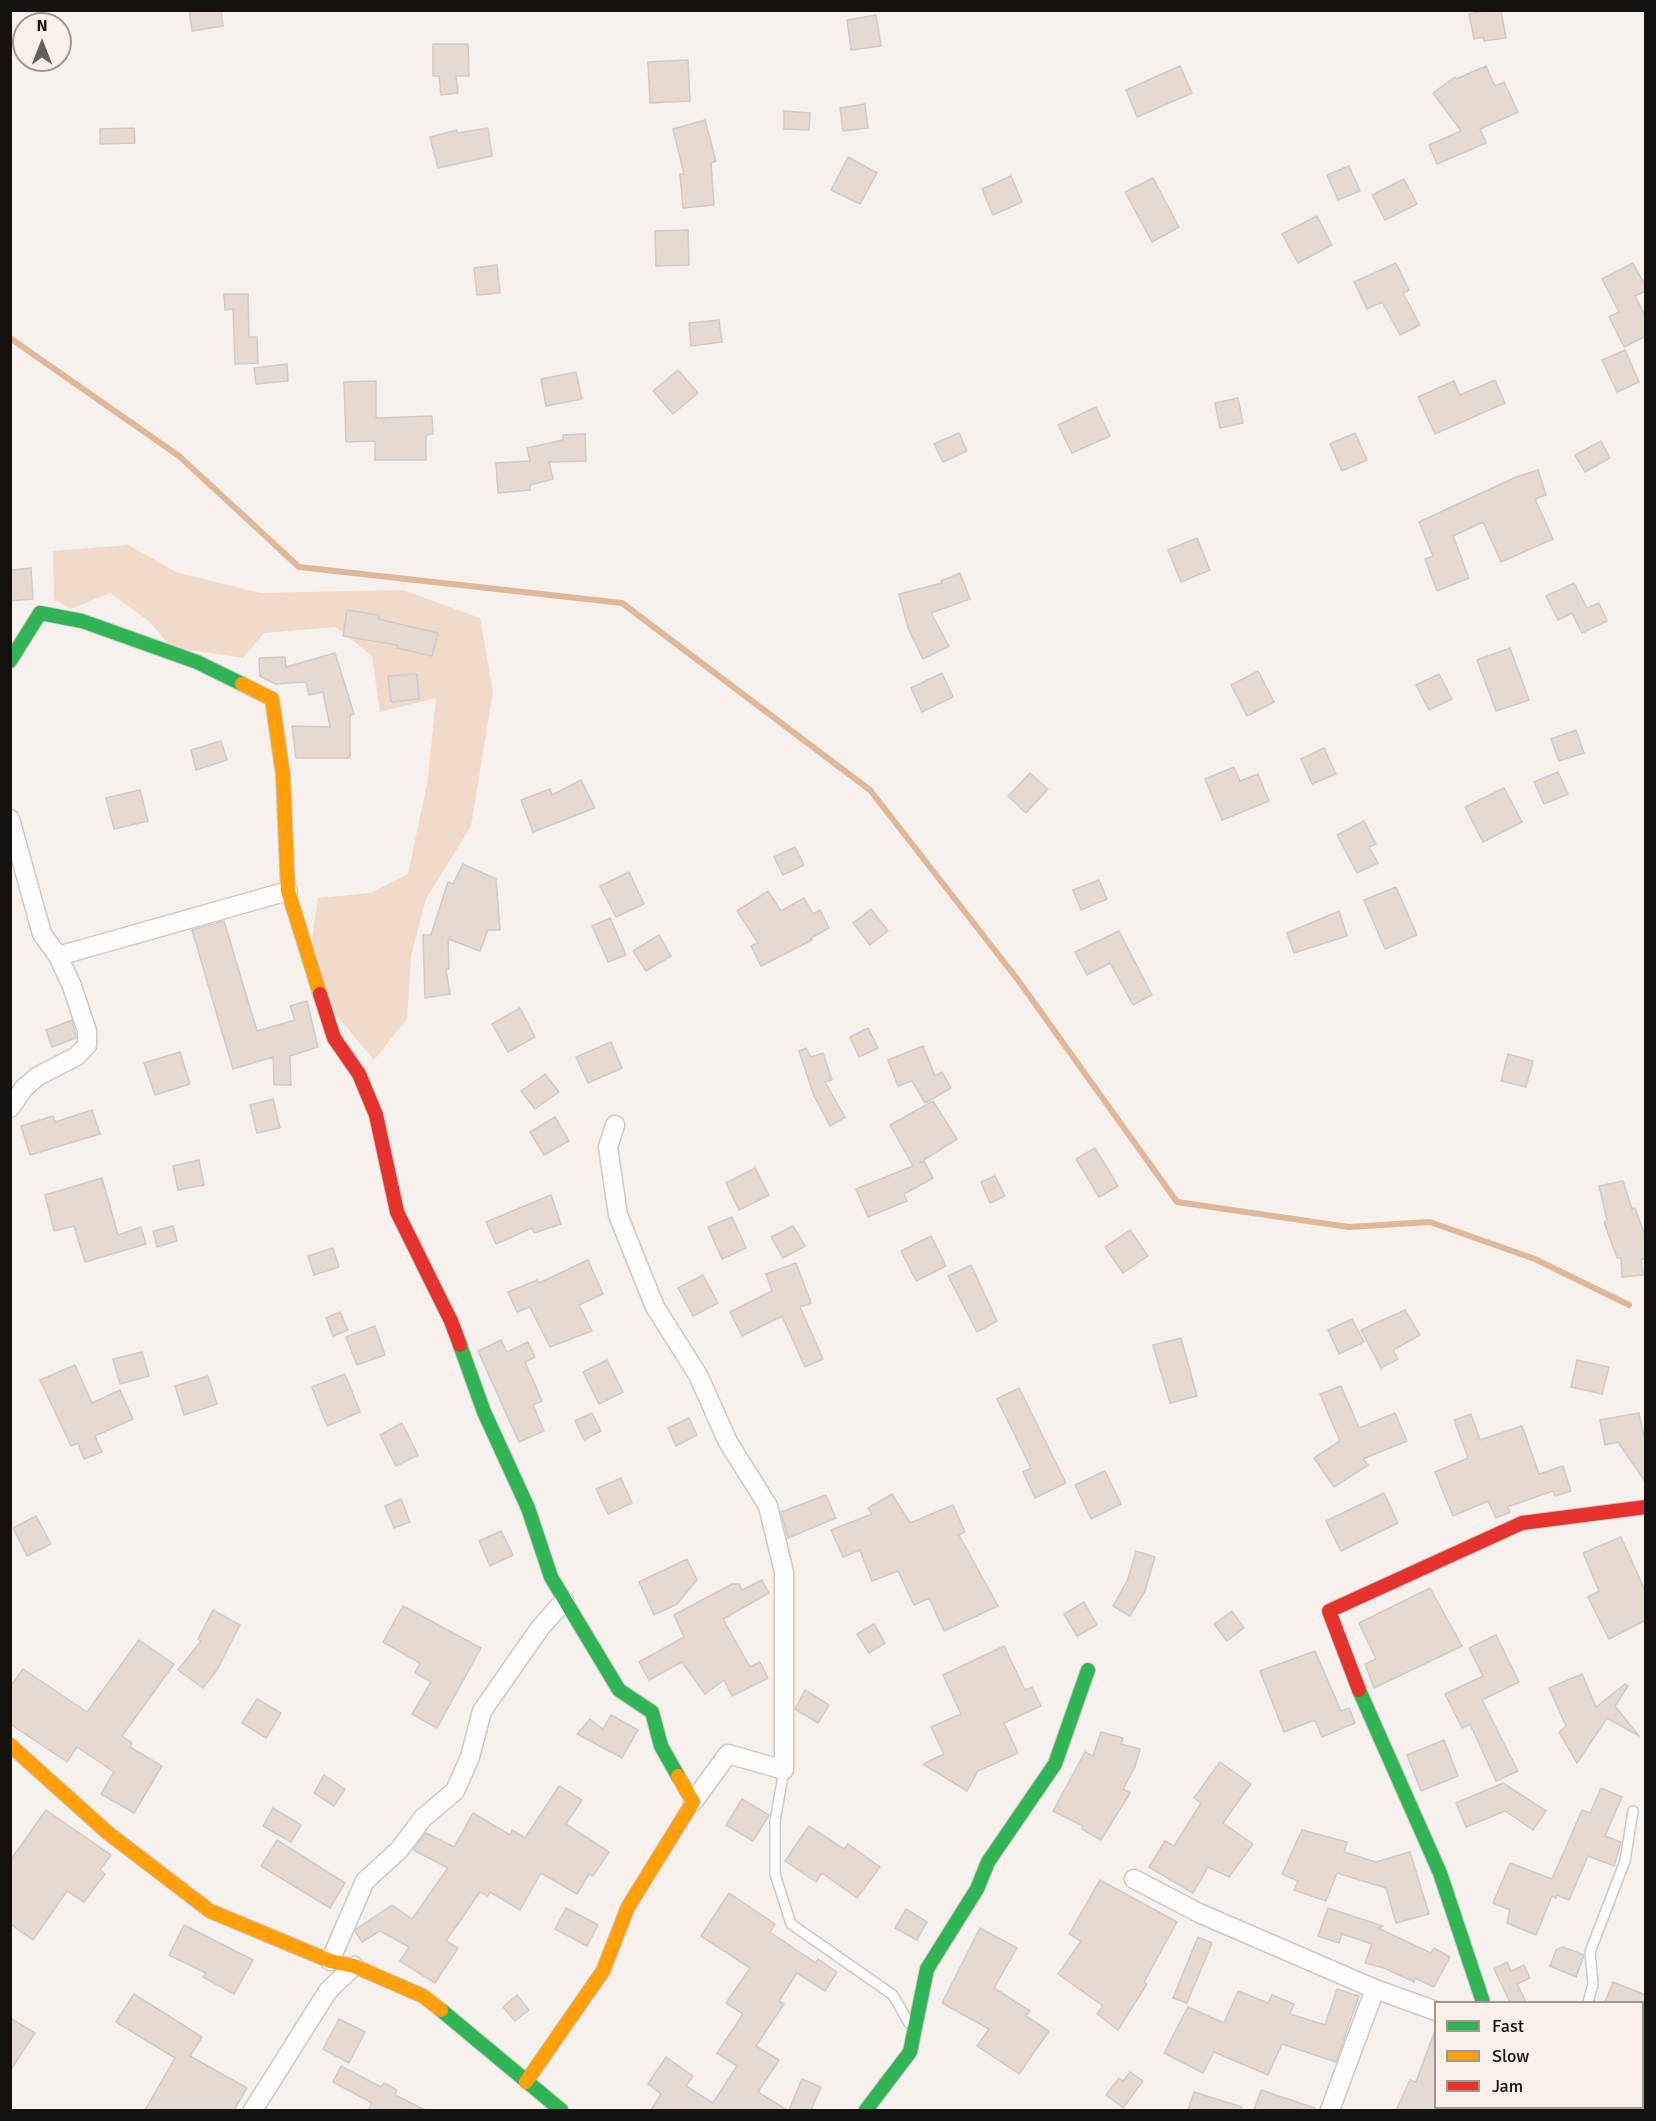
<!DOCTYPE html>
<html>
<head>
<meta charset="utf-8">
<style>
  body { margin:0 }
  #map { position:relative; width:1656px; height:2121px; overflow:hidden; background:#f6f1ed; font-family:Signika,sans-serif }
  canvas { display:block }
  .frame { position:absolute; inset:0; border:12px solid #14110f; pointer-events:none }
  .legend { position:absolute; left:1434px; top:2001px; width:210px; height:108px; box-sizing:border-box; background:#faf0e9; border:2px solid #9e9792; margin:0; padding:8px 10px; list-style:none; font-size:18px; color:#14110f }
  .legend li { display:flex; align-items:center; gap:12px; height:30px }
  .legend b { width:30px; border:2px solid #9e9792 }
  .north { position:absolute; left:12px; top:12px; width:60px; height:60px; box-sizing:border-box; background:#faf0e9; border:2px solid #9e9792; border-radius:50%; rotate:0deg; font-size:16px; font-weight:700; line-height:24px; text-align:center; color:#14110f }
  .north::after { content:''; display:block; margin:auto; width:21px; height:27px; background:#635f5d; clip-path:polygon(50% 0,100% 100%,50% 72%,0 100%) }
</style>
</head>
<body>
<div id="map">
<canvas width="1656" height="2121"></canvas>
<div class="frame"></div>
<ul class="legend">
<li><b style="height:8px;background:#30b455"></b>Fast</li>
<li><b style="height:8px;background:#ff9f0a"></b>Slow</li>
<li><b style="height:8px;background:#e5322d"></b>Jam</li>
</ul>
<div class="north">N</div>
</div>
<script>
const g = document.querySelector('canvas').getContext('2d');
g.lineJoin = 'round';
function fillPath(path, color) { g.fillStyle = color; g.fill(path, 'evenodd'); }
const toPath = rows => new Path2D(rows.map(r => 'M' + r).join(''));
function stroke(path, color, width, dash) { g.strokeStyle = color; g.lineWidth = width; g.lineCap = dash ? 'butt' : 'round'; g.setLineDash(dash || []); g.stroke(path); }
fillPath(toPath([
  [128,545,178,573,261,593,403,590,480,618,493,692,471,826,426,899,411,956,407,1019,374,1060,333,1011,312,938,318,898,371,893,408,874,428,779,436,698,380,712,372,656,336,627,264,633,243,658,171,647,150,622,110,593,71,609,54,599,53,551]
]), '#f1daca');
stroke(toPath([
  [10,338,179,456,299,567,622,603,870,790,1018,980,1177,1202,1349,1227,1430,1222,1535,1259,1629,1305]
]), '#dfb79a', 6);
const building = toPath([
  [189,10,221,10,223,26,192,31,189,10],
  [1489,10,1501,10,1506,38,1484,41,1483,37,1474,39,1469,14,1489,10],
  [876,15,881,46,851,50,847,20,876,15],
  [433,44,468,44,469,76,456,76,458,93,441,95,439,76,433,76,433,44],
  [688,60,690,101,650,103,648,62,688,60],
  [1180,66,1192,93,1137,117,1126,90,1180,66],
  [1486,66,1495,86,1504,82,1518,112,1480,129,1486,143,1437,164,1429,145,1461,131,1433,93,1455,77,1456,79,1486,66],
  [865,104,868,128,843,131,840,108,865,104],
  [784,111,810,113,809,130,784,129,784,111],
  [705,120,716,161,711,163,714,205,683,208,680,174,684,174,673,129,705,120],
  [134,128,135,143,100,144,100,129,134,128],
  [488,128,492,156,438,168,430,137,457,130,457,133,488,128],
  [848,157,877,173,860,204,831,190,848,157],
  [1349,166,1360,191,1338,200,1327,175,1349,166],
  [1011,176,1022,202,993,215,982,189,1011,176],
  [1153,178,1179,227,1152,242,1125,192,1153,178],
  [1404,179,1417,204,1385,220,1372,195,1404,179],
  [1317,216,1332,245,1298,263,1282,234,1317,216],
  [688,230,689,265,656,266,655,231,688,230],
  [1396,263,1409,290,1403,293,1420,325,1400,335,1382,302,1367,309,1354,282,1396,263],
  [1633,263,1646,287,1646,291,1635,296,1646,317,1646,336,1624,347,1609,317,1619,312,1602,279,1633,263],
  [497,265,500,293,477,295,474,268,497,265],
  [224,294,248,294,249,337,257,337,258,363,235,364,233,309,225,310,224,294],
  [719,320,722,342,691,346,689,323,719,320],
  [1625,350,1639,382,1617,392,1602,360,1625,350],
  [287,364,288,381,256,384,254,368,287,364],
  [678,370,698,393,673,414,653,391,678,370],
  [576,372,582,399,546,406,541,379,576,372],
  [1495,380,1505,403,1435,434,1418,397,1454,381,1460,395,1495,380],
  [376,381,376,418,432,416,433,434,426,435,426,460,375,460,375,441,346,442,344,382,376,381],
  [1238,398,1243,423,1220,428,1215,403,1238,398],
  [1096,407,1110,436,1072,453,1058,425,1096,407],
  [959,433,967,451,943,462,934,444,959,433],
  [1355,433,1367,460,1342,471,1330,444,1355,433],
  [585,434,586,461,549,462,553,479,530,485,530,490,498,493,496,463,530,461,527,448,563,440,563,435,585,434],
  [1601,441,1610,458,1585,472,1575,455,1601,441],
  [1538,470,1546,495,1535,499,1553,539,1501,562,1483,522,1453,536,1469,578,1437,591,1425,559,1433,556,1419,522,1516,477,1538,470],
  [1197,538,1210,570,1181,582,1168,550,1197,538],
  [31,568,33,599,10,601,10,570,31,568],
  [960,573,970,599,931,613,949,646,923,659,908,628,899,594,942,583,941,581,960,573],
  [1574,583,1587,608,1599,603,1607,621,1582,633,1572,613,1558,620,1546,596,1574,583],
  [347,610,379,615,378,619,438,633,432,656,397,648,397,645,343,636,347,610],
  [1510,648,1529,700,1496,711,1477,660,1510,648],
  [335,653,354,714,350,715,350,758,296,758,292,726,330,727,323,692,309,695,306,682,275,684,260,676,259,658,285,657,286,667,335,653],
  [1258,671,1274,702,1247,716,1231,685,1258,671],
  [942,673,953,697,922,712,911,688,942,673],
  [417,674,419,699,391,702,388,676,417,674],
  [1439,674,1452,699,1429,710,1416,685,1439,674],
  [1576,730,1584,753,1559,761,1551,739,1576,730],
  [221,741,227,760,196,770,191,750,221,741],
  [1324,748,1336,774,1312,784,1301,759,1324,748],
  [1234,767,1240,781,1258,774,1269,801,1222,820,1205,779,1234,767],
  [1558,772,1568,794,1544,804,1534,782,1558,772],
  [1030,773,1048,789,1026,813,1008,796,1030,773],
  [581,780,595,808,533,832,521,800,550,789,552,795,581,780],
  [1504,788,1522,822,1483,842,1465,807,1504,788],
  [140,790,148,821,114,829,106,798,140,790],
  [1364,821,1376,844,1369,847,1378,863,1357,873,1337,835,1364,821],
  [795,847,804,865,783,875,774,857,795,847],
  [463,864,496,879,500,930,488,930,480,951,448,939,449,969,446,969,450,994,425,998,423,935,431,935,448,882,453,884,463,864],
  [629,872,644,904,616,917,600,886,629,872],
  [1099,880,1107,899,1081,910,1073,890,1099,880],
  [1396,887,1417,935,1385,949,1364,900,1396,887],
  [768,891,781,911,804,898,813,914,820,910,829,928,811,938,812,940,761,966,751,946,758,943,737,911,768,891],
  [871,909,888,931,870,945,853,923,871,909],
  [1339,911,1347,936,1294,953,1287,933,1339,911],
  [610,918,626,955,608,962,592,926,610,918],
  [224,921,257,1031,295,1020,290,1006,307,1001,318,1047,290,1056,291,1085,274,1085,273,1057,233,1069,192,930,224,921],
  [1119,931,1152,995,1133,1005,1110,963,1087,975,1075,952,1119,931],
  [659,935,671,956,646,971,633,951,659,935],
  [520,1008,535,1037,508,1052,492,1024,520,1008],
  [72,1020,76,1038,52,1047,46,1030,72,1020],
  [868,1028,878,1048,859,1057,850,1037,868,1028],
  [611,1042,622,1068,588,1083,576,1057,611,1042],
  [923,1046,935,1076,942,1072,951,1088,925,1103,912,1081,898,1086,888,1060,923,1046],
  [806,1048,811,1057,823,1053,832,1080,825,1082,845,1117,830,1126,814,1096,799,1051,806,1048],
  [180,1052,190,1084,155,1095,144,1063,180,1052],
  [1508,1054,1533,1061,1526,1087,1501,1081,1508,1054],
  [545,1074,559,1092,535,1109,521,1091,545,1074],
  [273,1099,280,1128,257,1133,250,1105,273,1099],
  [933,1101,957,1139,919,1163,924,1161,933,1178,904,1194,907,1201,868,1217,856,1189,913,1166,890,1125,933,1101],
  [92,1110,100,1134,30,1155,21,1126,53,1116,55,1122,92,1110],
  [555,1117,569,1141,544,1155,530,1132,555,1117],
  [1095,1148,1118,1186,1099,1197,1076,1159,1095,1148],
  [199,1160,204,1185,178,1190,173,1166,199,1160],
  [755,1168,769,1195,739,1210,726,1183,755,1168],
  [995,1176,1005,1196,990,1203,981,1182,995,1176],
  [102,1178,118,1235,141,1227,146,1244,85,1262,74,1226,54,1231,45,1195,102,1178],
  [1623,1181,1632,1209,1635,1208,1646,1238,1646,1259,1641,1259,1643,1275,1622,1277,1621,1258,1617,1258,1604,1222,1607,1220,1599,1186,1623,1181],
  [551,1195,561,1224,534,1233,532,1228,496,1244,486,1222,551,1195],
  [732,1217,746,1248,722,1259,708,1227,732,1217],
  [173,1226,177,1241,157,1247,153,1231,173,1226],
  [793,1226,805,1246,783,1258,771,1237,793,1226],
  [1130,1230,1148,1256,1123,1273,1105,1247,1130,1230],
  [931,1236,946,1266,916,1281,901,1251,931,1236],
  [333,1248,339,1267,314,1275,308,1256,333,1248],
  [588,1260,603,1294,579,1305,592,1331,550,1347,530,1307,517,1312,508,1292,537,1280,539,1283,588,1260],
  [796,1263,811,1303,800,1307,823,1359,805,1367,782,1316,742,1336,730,1312,772,1291,766,1274,796,1263],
  [971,1265,997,1321,977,1332,948,1276,971,1265],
  [703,1275,718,1303,693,1316,678,1288,703,1275],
  [1405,1310,1420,1335,1393,1350,1398,1359,1381,1368,1361,1330,1405,1310],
  [340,1312,348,1330,333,1336,326,1318,340,1312],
  [1352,1319,1364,1342,1339,1354,1328,1330,1352,1319],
  [375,1326,385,1355,357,1365,346,1337,375,1326],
  [1181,1338,1197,1396,1170,1403,1153,1345,1181,1338],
  [501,1340,507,1352,528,1342,535,1357,525,1362,542,1401,533,1405,544,1431,519,1442,478,1351,501,1340],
  [142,1352,149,1376,120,1384,113,1359,142,1352],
  [607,1360,623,1392,599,1404,583,1372,607,1360],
  [1577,1360,1609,1367,1602,1394,1571,1387,1577,1360],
  [75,1365,92,1403,120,1390,133,1419,95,1436,102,1452,84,1459,78,1443,71,1446,40,1380,75,1365],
  [345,1374,360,1412,327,1426,312,1387,345,1374],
  [208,1376,217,1404,184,1415,175,1386,208,1376],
  [1341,1386,1359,1428,1395,1413,1407,1441,1363,1459,1368,1465,1334,1487,1314,1458,1340,1441,1320,1394,1341,1386],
  [1019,1388,1066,1483,1035,1498,1023,1472,1031,1468,997,1399,1019,1388],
  [592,1413,601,1431,584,1440,575,1421,592,1413],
  [1639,1413,1646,1446,1646,1483,1618,1442,1605,1445,1600,1420,1639,1413],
  [1471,1414,1480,1440,1522,1426,1539,1474,1563,1466,1571,1491,1555,1496,1553,1491,1507,1507,1510,1512,1496,1518,1488,1501,1453,1516,1435,1472,1468,1458,1454,1420,1471,1414],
  [689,1418,697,1435,676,1446,668,1428,689,1418],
  [402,1423,418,1455,396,1466,380,1435,402,1423],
  [1105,1471,1121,1504,1091,1519,1075,1485,1105,1471],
  [621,1478,632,1503,608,1514,596,1489,621,1478],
  [1384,1493,1398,1523,1341,1551,1326,1521,1384,1493],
  [892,1494,910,1523,953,1505,965,1532,959,1535,998,1606,944,1631,929,1598,914,1605,898,1571,872,1581,860,1550,843,1557,831,1530,872,1514,868,1508,892,1494],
  [826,1495,836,1518,788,1538,781,1512,826,1495],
  [401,1499,410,1522,394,1528,385,1506,401,1499],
  [36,1516,51,1544,27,1556,13,1528,36,1516],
  [501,1531,513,1555,490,1566,479,1541,501,1531],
  [1621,1537,1646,1593,1646,1620,1609,1639,1588,1597,1599,1591,1583,1553,1621,1537],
  [1136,1551,1155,1557,1145,1591,1130,1616,1113,1606,1128,1579,1136,1551],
  [687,1559,697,1580,677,1604,654,1615,639,1582,687,1559],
  [762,1580,769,1593,723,1619,750,1667,760,1662,768,1678,732,1696,724,1680,705,1694,682,1662,649,1680,639,1662,684,1637,674,1615,732,1584,739,1584,742,1590,762,1580],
  [1430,1588,1462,1646,1374,1688,1365,1664,1376,1659,1359,1623,1430,1588],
  [1084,1602,1097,1625,1077,1636,1064,1614,1084,1602],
  [403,1606,481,1648,437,1728,412,1714,431,1682,415,1673,420,1663,383,1642,403,1606],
  [213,1610,240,1625,217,1670,203,1688,178,1670,201,1641,198,1639,213,1610],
  [1232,1611,1244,1628,1227,1641,1214,1624,1232,1611],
  [874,1624,885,1643,869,1653,857,1634,874,1624],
  [1496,1635,1519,1682,1482,1700,1518,1771,1496,1781,1470,1724,1462,1728,1445,1694,1483,1676,1469,1648,1496,1635],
  [139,1640,174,1664,122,1736,132,1743,130,1747,162,1766,134,1813,101,1794,114,1772,77,1747,67,1762,10,1724,10,1687,23,1669,87,1712,139,1640],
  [1004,1646,1025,1690,1032,1687,1041,1706,1004,1723,1018,1753,978,1771,967,1791,923,1764,944,1754,931,1727,961,1714,943,1675,1004,1646],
  [1315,1651,1341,1711,1349,1708,1355,1723,1322,1737,1315,1720,1284,1732,1260,1671,1315,1651],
  [1582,1674,1596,1707,1625,1684,1628,1686,1615,1706,1639,1736,1607,1718,1577,1763,1559,1732,1566,1726,1549,1688,1582,1674],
  [805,1690,829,1705,818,1723,795,1709,805,1690],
  [257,1699,281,1713,266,1738,242,1723,257,1699],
  [611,1715,638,1730,622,1758,577,1734,590,1719,603,1729,611,1715],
  [1101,1732,1123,1738,1121,1744,1140,1749,1135,1767,1123,1789,1130,1793,1101,1840,1082,1829,1083,1826,1053,1811,1085,1752,1093,1756,1101,1732],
  [1444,1740,1458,1776,1421,1791,1407,1755,1444,1740],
  [1220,1762,1251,1784,1223,1823,1253,1844,1229,1877,1208,1867,1193,1893,1149,1867,1165,1841,1174,1846,1201,1803,1194,1798,1220,1762],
  [324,1775,345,1789,334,1806,314,1793,324,1775],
  [1503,1783,1546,1811,1533,1830,1505,1811,1466,1827,1456,1803,1503,1783],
  [559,1786,582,1800,566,1824,609,1852,593,1876,589,1874,577,1894,541,1873,520,1910,490,1892,488,1896,480,1892,446,1941,458,1948,435,1983,400,1961,409,1947,380,1931,362,1942,355,1931,356,1929,392,1905,412,1919,448,1868,413,1850,426,1833,454,1847,473,1813,510,1835,512,1830,525,1838,559,1786],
  [1601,1788,1622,1797,1605,1836,1621,1842,1614,1866,1588,1856,1569,1900,1557,1895,1556,1898,1552,1896,1536,1935,1507,1923,1510,1910,1493,1903,1510,1863,1552,1879,1582,1810,1590,1813,1601,1788],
  [742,1799,769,1815,753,1841,726,1825,742,1799],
  [273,1808,301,1825,291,1842,263,1826,273,1808],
  [46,1810,111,1855,100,1870,105,1874,84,1902,67,1891,33,1940,10,1924,10,1861,46,1810],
  [809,1826,844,1849,848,1844,880,1867,857,1898,822,1873,816,1882,785,1861,809,1826],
  [1302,1830,1347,1842,1344,1852,1376,1862,1410,1852,1429,1914,1396,1923,1386,1888,1337,1873,1326,1901,1294,1890,1298,1881,1282,1874,1302,1830],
  [277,1840,345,1883,330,1908,261,1866,277,1840],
  [1100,1880,1177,1922,1144,1982,1147,1984,1118,2030,1097,2014,1103,2006,1058,1974,1081,1941,1069,1934,1100,1880],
  [729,1893,775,1924,770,1932,816,1963,818,1959,837,1972,825,1991,797,1973,779,2001,784,2004,756,2046,779,2060,758,2092,787,2110,651,2110,661,2094,648,2084,666,2057,693,2076,686,2086,713,2103,737,2066,717,2053,743,2014,726,2003,750,1968,701,1936,729,1893],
  [566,1908,598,1925,587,1946,555,1929,566,1908],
  [1328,1908,1383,1926,1378,1928,1431,1953,1434,1948,1450,1957,1434,1987,1415,1978,1414,1982,1384,1968,1365,1963,1372,1944,1342,1934,1339,1943,1318,1936,1328,1908],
  [906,1909,927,1922,917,1940,895,1928,906,1909],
  [184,1925,253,1960,234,1994,203,1977,206,1973,169,1955,184,1925],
  [980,1928,1017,1948,994,1988,1030,2011,1026,2016,1049,2031,1019,2074,977,2046,989,2029,942,2003,980,1928],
  [1198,1937,1212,1943,1187,2003,1173,1998,1198,1937],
  [1563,1947,1584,1955,1576,1977,1550,1966,1556,1950,1563,1947],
  [1507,1962,1511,1971,1524,1965,1530,1978,1517,1984,1526,2002,1510,2002,1494,1969,1507,1962],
  [1613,1982,1646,1995,1646,2002,1605,2002,1613,1982],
  [1337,1989,1359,1996,1336,2062,1282,2044,1268,2075,1214,2052,1203,2073,1164,2053,1188,2007,1224,2023,1238,1991,1268,2003,1272,1995,1294,2004,1290,2014,1325,2025,1337,1989],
  [134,1994,202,2037,190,2056,247,2088,234,2110,145,2110,175,2058,116,2022,134,1994],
  [517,1995,529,2010,515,2021,503,2007,517,1995],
  [10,2018,35,2033,10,2071,10,2018],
  [339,2019,365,2032,349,2063,323,2049,339,2019],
  [1434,2033,1436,2110,1396,2110,1410,2080,1416,2082,1434,2033],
  [341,2066,381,2087,384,2083,397,2090,395,2095,425,2110,368,2110,372,2103,333,2082,341,2066],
  [1130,2072,1143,2081,1123,2108,1106,2095,1119,2078,1123,2081,1130,2072],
  [802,2079,821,2087,811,2110,789,2110,802,2079],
  [1261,2090,1315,2108,1314,2110,1254,2110,1261,2090],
  [1194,2092,1242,2107,1241,2110,1188,2110,1194,2092]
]);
fillPath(building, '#e6d9cf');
stroke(building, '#cfcbc8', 1.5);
const lane = toPath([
  [784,1770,775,1821,775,1874,791,1924,893,1995,909,2023],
  [1588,2002,1593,1984,1590,1952,1625,1861,1633,1811]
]);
const street = toPath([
  [10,819,42,934,58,956,72,986,87,1031,87,1045,77,1056,38,1076,24,1088,10,1108],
  [58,956,288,891],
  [615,1125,608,1147,618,1215,655,1307,698,1375,728,1442,768,1506,784,1572,784,1770,728,1754,693,1802],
  [1134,1879,1199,1913,1375,1989,1436,2011],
  [330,1961,365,1881,399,1850,423,1818,455,1791,470,1757,482,1711,540,1628,564,1601],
  [1642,2081,1646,2082],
  [253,2110,328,1991,354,1966],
  [1330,2110,1375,1989]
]);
const fast = toPath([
  [10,661,40,613,82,621,197,662,242,684],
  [460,1345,484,1412,528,1508,551,1577,619,1690,652,1712,661,1746,678,1776],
  [1359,1690,1440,1873,1483,2002],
  [441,2010,561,2110],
  [866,2110,910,2052,927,1969,977,1889,988,1862,1055,1764,1088,1670]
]);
const slow = toPath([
  [242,684,272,699,283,775,288,891,320,994],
  [10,1745,108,1833,210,1911,330,1961,354,1966,423,1996,441,2010],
  [526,2082,603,1971,628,1907,693,1802,678,1776]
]);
const jam = toPath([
  [320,994,334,1038,359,1074,376,1115,397,1212,451,1321,460,1345],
  [1359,1690,1329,1611,1522,1523,1646,1507]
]);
stroke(lane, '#cdc9c6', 12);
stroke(street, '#cdc9c6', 21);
stroke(fast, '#cdc9c6', 16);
stroke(slow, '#cdc9c6', 16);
stroke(jam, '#cdc9c6', 16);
stroke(lane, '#fefdfc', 9);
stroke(street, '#fefdfc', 18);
stroke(fast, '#30b455', 14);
stroke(slow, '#ff9f0a', 14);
stroke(jam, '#e5322d', 14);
</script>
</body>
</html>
